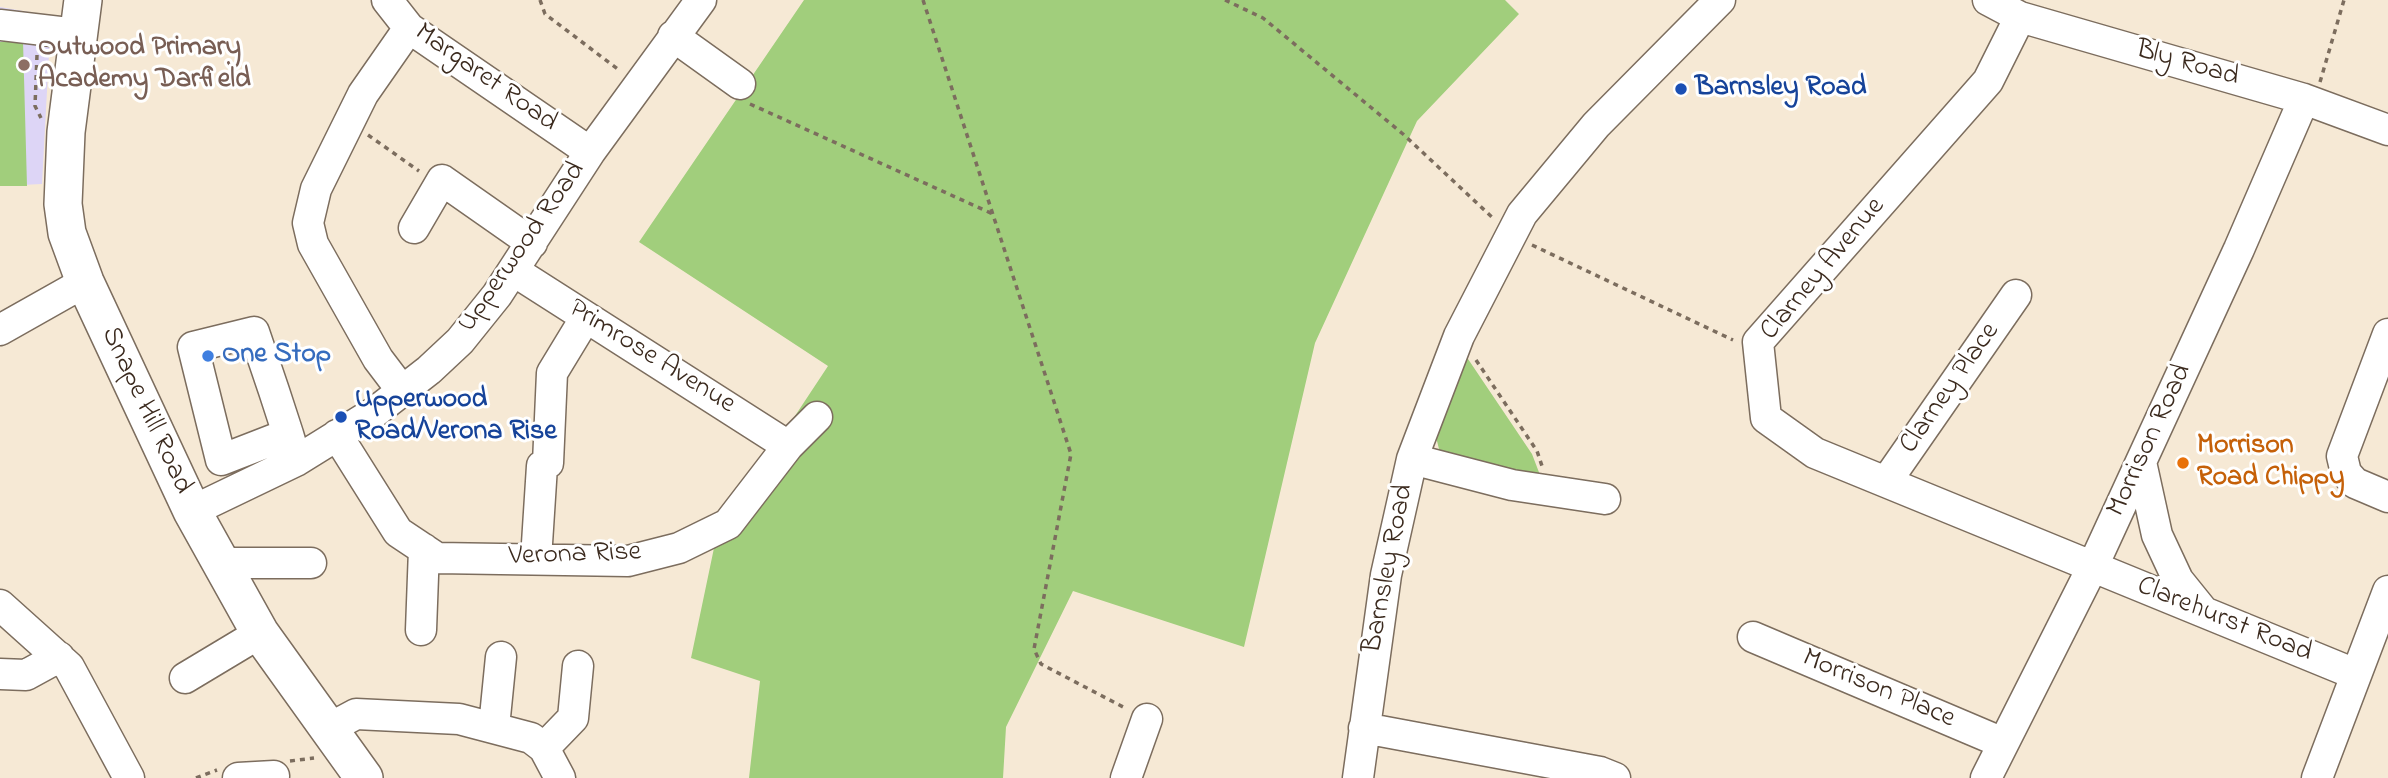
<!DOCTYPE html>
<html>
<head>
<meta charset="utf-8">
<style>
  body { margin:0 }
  canvas { display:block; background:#f6e9d5 }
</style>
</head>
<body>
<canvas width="2388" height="778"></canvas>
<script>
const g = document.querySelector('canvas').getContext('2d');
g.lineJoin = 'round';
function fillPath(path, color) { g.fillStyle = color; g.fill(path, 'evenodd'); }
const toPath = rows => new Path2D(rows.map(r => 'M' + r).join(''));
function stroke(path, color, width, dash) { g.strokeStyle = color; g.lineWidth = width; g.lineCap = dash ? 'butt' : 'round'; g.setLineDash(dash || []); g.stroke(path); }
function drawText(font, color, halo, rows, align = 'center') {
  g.font = font + ' "Indie Flower",sans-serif'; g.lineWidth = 6; g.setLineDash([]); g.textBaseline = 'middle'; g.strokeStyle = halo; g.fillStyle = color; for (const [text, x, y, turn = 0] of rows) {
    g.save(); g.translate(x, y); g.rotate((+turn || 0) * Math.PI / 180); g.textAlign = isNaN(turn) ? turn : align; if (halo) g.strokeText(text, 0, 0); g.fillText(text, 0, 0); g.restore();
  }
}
fillPath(toPath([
  [0,7,51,16,42,184,0,186]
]), '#ddd5f6');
fillPath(toPath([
  [804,0,1505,0,1519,14,1417,121,1315,343,1244,647,1073,591,1006,727,1003,778,749,778,760,681,691,658,714,548,740,525,787,428,828,366,639,242],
  [23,41,27,186,0,186,0,42],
  [1466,356,1532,454,1540,475,1447,457,1439,449,1436,437,1440,424]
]), '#a1ce7c');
const minor = toPath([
  [387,0,409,28,590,152],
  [1988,0,2020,17,2304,99,2388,130],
  [2020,17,1988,81,1758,342,1766,418,1815,453,2355,674],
  [0,25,77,34],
  [673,36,740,84],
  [414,228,442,180,532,243],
  [514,271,788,446],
  [0,330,85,282],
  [2388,334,2342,456,2346,473,2355,483,2388,497],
  [403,392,378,359,313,244,308,223,316,189,363,94,409,28],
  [288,434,221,460,193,347,254,332,274,391,288,434,296,461],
  [337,435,398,532,437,558,628,561,679,548,728,524,788,446,817,417],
  [1412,459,1512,485,1605,499],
  [2141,462,2157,535,2178,580,2203,611],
  [1886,482,2016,295],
  [192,511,296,461,375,412,429,370,460,341,497,295,590,152,701,0],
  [536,559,542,466,548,463,552,373,586,317],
  [221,563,311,563],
  [0,605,69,667,129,778],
  [421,630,424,549],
  [1753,637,2003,743],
  [0,674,26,675,59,657],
  [185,678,260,633],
  [494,727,501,657],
  [1364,728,1600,772,1615,778],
  [328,729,356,714,459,719,531,738,544,748,560,778],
  [544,748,573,718,578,666],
  [238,778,274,776],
  [1126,778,1147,719],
  [1358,778,1386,575,1412,459,1459,336,1522,214,1596,125,1720,0],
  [1986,778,2092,568,2239,249,2304,99],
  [2317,778,2388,591]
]);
const major = toPath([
  [83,0,66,132,63,204,67,233,85,282,192,511,260,633,364,778]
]);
stroke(minor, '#7c6d5e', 33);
stroke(major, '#7c6d5e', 40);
stroke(toPath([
  [540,0,545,14,619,70],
  [923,0,1071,454,1034,649,1041,664,1127,709],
  [1225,0,1263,18,1403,134,1494,219],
  [37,55,35,106,41,118],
  [2320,82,2344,0],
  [750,104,993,214],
  [368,135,419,171],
  [1532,245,1733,340],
  [1476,360,1537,451,1542,466],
  [290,761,314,758],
  [196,778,217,770]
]), '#7c6d5e', 3.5, [5, 5]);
stroke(minor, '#fff', 30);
stroke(major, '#fff', 37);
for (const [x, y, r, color] of [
  [24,65,7,"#8d6e63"],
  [1681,89,7,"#1a4fb4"],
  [208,356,7,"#3f7fe0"],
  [341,417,7,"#1a4fb4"],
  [2183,463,7,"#e8710a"]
]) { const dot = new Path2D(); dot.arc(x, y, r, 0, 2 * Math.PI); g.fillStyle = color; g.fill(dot); stroke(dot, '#fff', 2.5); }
drawText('bold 28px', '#785e54', '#fff', [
  ["Outwood Primary",38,49],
  ["Academy Darfield",38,81]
], 'left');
drawText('28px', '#3b2a1e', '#fff', [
  ["Bly Road",2187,65,16],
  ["Margaret Road",485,79,35],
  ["Upperwood Road",523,248,-55],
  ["Clarney Avenue",1824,270,-50],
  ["Primrose Avenue",651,358,32],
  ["Clarney Place",1951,389,-55],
  ["Snape Hill Road",145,411,65],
  ["Morrison Road",2151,441,-65],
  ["Verona Rise",575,556,-2],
  ["Barnsley Road",1390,569,-79],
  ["Clarehurst Road",2224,621,22],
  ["Morrison Place",1878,690,23]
]);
drawText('bold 28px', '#164399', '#fff', [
  ["Barnsley Road",1695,89],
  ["Upperwood",355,401],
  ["Road/Verona Rise",355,433]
], 'left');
drawText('bold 28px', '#366cbe', '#fff', [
  ["One Stop",222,356]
], 'left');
drawText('bold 28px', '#c56008', '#fff', [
  ["Morrison",2197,447],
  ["Road Chippy",2197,479]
], 'left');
</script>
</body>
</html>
